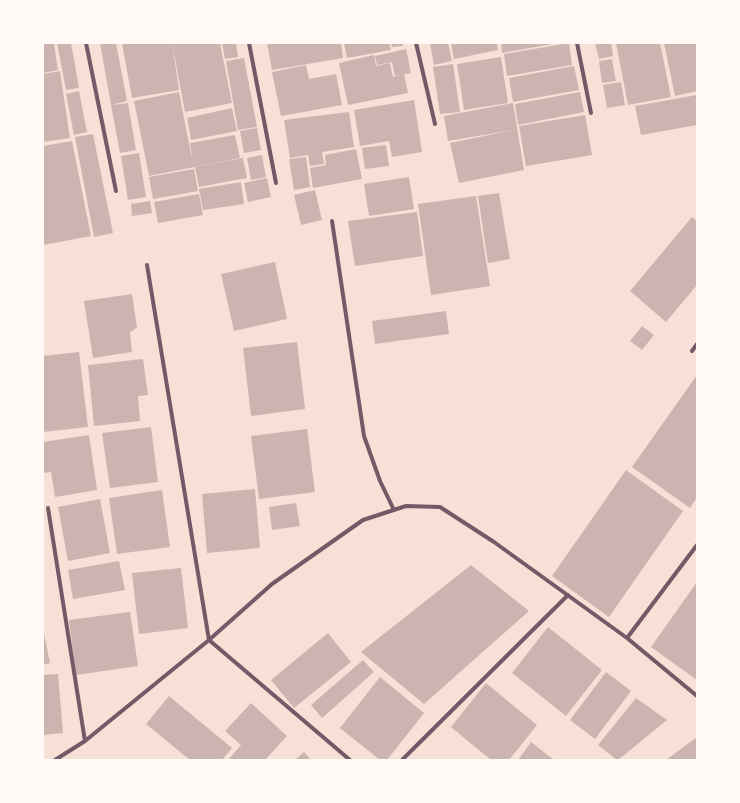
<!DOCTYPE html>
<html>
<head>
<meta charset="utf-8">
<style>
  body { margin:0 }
  #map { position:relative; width:740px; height:803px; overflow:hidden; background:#f7e1d7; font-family:"Source Sans 3",sans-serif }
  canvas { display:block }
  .frame { position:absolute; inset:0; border:44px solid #fffaf5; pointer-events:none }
</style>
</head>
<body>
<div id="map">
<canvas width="740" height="803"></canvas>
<div class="frame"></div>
</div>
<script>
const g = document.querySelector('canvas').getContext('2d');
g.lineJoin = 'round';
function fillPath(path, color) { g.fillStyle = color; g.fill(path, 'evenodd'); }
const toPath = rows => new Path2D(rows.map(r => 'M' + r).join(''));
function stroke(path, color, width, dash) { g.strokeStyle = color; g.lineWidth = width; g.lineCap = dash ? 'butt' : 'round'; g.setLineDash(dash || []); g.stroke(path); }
fillPath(toPath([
  [43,43,54,43,58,70,43,73],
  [57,43,71,43,79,88,66,90],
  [100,43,116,43,127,101,111,105],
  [122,43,172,43,179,90,132,98],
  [172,43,220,43,232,103,185,112],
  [222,43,236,43,238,57,225,59],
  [267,43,341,43,343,58,272,70],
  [344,43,389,43,391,50,347,58],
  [391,43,403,43,403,46,392,47],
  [430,43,448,43,452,61,434,65],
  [451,43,497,43,498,50,454,59],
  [501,43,553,43,553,44,502,53],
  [569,43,572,65,507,76,504,54],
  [595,43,611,43,613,56,599,59],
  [616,43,660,43,671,97,628,105],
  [664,43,697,43,697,91,675,96],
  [406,49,411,73,395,76,392,62,377,65,375,56],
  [374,55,376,66,390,63,393,77,404,74,408,93,348,105,339,63],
  [501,57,508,103,464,110,457,64],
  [244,58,257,127,238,130,226,61],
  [612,59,616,81,602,83,599,61],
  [453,64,460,112,440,114,433,67],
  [306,65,309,79,336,74,342,105,281,116,272,72],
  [574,66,579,90,513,102,509,78],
  [60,71,70,138,43,142,43,74],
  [621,82,625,105,607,108,603,85],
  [79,91,87,132,74,135,66,94],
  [179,92,193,164,190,143,235,135,240,158,149,176,134,101],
  [580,92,584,112,518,125,515,104],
  [697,95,697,125,641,135,635,106],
  [414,100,422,152,392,157,389,141,360,146,354,110],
  [128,103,136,150,120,153,111,105],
  [513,103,524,170,459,183,450,143,513,130,448,141,444,116],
  [232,108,237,131,191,140,187,118],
  [349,112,354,147,322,152,324,164,310,166,308,155,290,158,284,120],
  [585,115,592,155,526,166,519,126],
  [257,128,261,150,244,153,240,131],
  [93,134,113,233,94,237,75,137],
  [72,141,91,236,43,245,43,146],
  [386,145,389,166,365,169,362,148],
  [356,149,362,179,313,188,310,168,326,165,325,155],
  [139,153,146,197,128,200,121,156],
  [262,155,266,177,251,180,247,158],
  [306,157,310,187,294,190,289,159],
  [243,158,247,178,199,187,195,167],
  [194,169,198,191,153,199,149,177],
  [409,177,414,209,369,216,364,184],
  [267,178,271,197,248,202,244,183],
  [241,182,244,204,203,210,199,189],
  [315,190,322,220,301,225,294,195],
  [499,193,510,259,488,263,478,196],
  [199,194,203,215,158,223,154,202],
  [476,196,490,286,431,295,418,204],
  [150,201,152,213,132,216,131,204],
  [417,212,423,256,355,266,348,221],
  [692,217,697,221,697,285,666,322,630,291],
  [275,262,287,319,234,331,221,274],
  [132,294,137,328,130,332,132,352,93,358,84,301],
  [446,311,449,334,375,344,372,321],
  [642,326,654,335,642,350,630,341],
  [297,342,305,409,251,416,243,348],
  [79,352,88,427,43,432,43,356],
  [143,359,148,395,138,396,140,421,94,426,88,365],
  [697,375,697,497,690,508,632,467],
  [151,427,158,482,110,488,102,433],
  [307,429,315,492,259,499,251,436],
  [89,435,97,490,55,497,51,472,43,473,43,442],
  [626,470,683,511,609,617,552,576],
  [255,489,260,548,207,553,202,494],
  [162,490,170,547,117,554,109,498],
  [100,499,110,553,68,561,58,507],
  [296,503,300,526,272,530,269,507],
  [119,561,125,590,73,599,68,570],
  [471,565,529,611,424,704,361,652],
  [181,568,188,628,139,634,132,573],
  [697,582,697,680,651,647],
  [130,612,138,666,76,675,69,620],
  [548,627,602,670,566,716,512,673],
  [43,628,50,663,43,665],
  [328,633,351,662,294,708,271,680],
  [363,660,374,672,322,718,311,705],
  [606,672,631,691,595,739,570,720],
  [58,674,63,733,43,735,43,675],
  [380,677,424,713,387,760,380,760,340,728],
  [486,683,537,725,509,760,491,760,451,727],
  [169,696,232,748,222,760,190,760,146,724],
  [636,698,667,720,618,760,617,760,598,745],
  [251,703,287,736,265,760,228,760,241,745,225,731],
  [697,737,697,760,666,760],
  [531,742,554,760,518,760],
  [304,752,311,760,295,760]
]), '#ccb4b1');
stroke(toPath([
  [86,43,116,191],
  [249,43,276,183],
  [416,43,435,124],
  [577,43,591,113],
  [332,221,364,436,380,481,394,510],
  [147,265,209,640,350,760],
  [692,351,697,344],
  [48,508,85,741],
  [627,638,697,545],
  [55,760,85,741,209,640,272,584,363,520,406,506,440,507,494,542,627,638,697,696],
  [402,760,568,595]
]), '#755966', 4);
</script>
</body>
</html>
